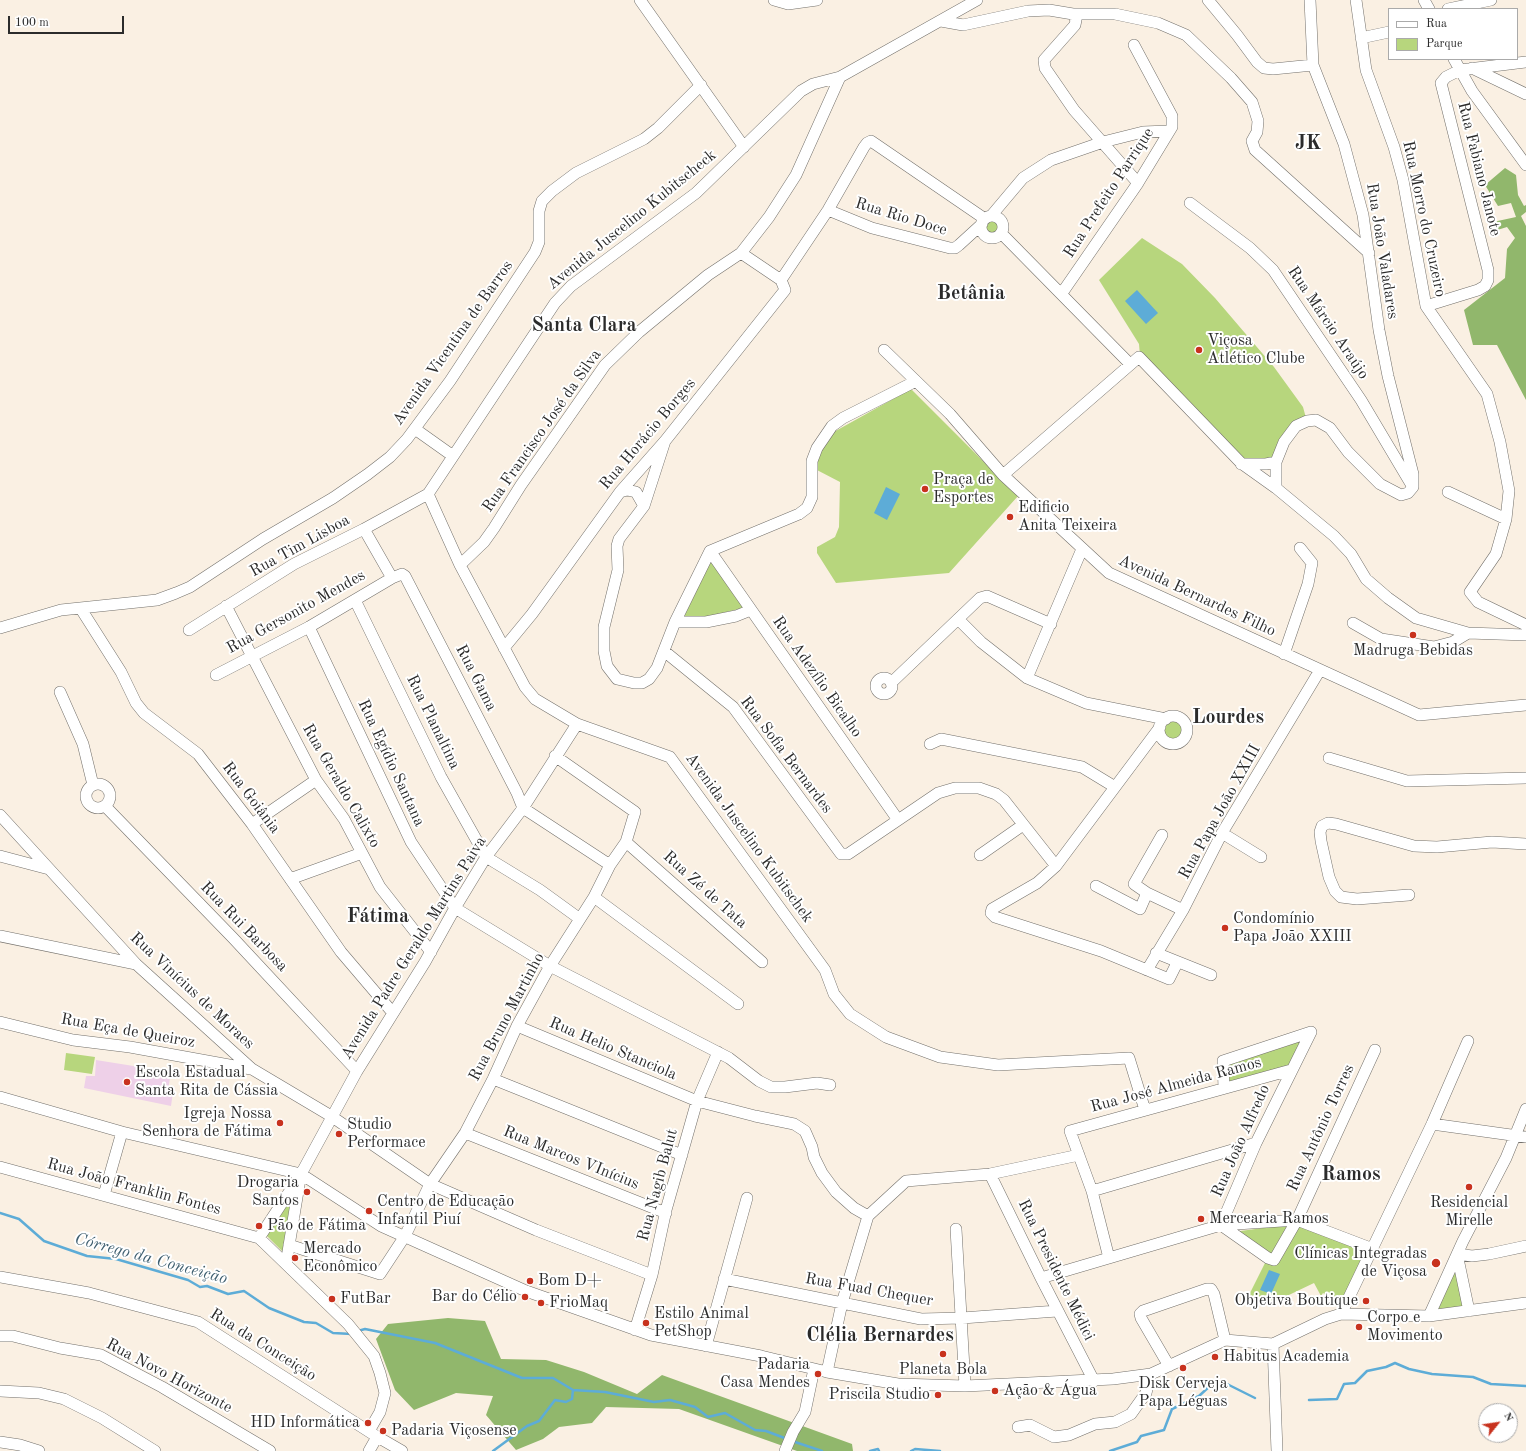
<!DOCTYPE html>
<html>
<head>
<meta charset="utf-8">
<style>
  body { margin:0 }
  #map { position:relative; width:1526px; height:1451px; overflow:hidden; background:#faf0e3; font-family:"Old Standard TT",serif }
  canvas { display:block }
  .legend { position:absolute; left:1388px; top:8px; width:130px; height:52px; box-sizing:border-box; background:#fff; border:1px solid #aaa; margin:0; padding:5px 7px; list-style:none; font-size:12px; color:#2b2b2b }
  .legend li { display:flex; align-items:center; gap:8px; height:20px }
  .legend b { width:20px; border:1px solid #aaa }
  .north { position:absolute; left:1478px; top:1403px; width:40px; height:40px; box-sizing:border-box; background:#fff; border:1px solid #aaa; border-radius:50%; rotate:60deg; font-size:11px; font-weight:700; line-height:16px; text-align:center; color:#2b2b2b }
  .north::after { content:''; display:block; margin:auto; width:14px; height:18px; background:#c8321e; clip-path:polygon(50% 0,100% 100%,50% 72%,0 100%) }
  .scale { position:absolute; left:8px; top:16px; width:116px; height:18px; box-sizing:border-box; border:2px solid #2b2b2b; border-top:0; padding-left:5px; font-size:12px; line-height:14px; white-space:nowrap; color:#2b2b2b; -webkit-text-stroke:3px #fff; paint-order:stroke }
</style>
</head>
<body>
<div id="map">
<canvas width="1526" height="1451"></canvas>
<ul class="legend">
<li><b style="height:5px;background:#fff"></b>Rua</li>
<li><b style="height:11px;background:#b7d67d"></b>Parque</li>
</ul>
<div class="north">N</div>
<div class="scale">100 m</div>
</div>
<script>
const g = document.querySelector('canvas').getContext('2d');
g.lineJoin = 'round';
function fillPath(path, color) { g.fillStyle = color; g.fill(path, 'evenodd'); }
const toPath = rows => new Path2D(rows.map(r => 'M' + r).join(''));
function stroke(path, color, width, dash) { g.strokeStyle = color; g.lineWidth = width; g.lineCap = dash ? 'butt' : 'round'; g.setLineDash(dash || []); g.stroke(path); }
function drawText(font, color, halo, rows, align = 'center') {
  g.font = font + ' "Old Standard TT",serif'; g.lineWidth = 4; g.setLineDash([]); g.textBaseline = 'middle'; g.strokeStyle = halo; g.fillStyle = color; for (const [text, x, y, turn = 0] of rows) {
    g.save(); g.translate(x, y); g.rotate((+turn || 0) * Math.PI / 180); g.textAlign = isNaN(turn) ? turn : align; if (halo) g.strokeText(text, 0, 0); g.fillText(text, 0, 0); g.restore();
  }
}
fillPath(toPath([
  [96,1060,171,1072,168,1090,173,1092,171,1106,84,1088,86,1076,95,1076]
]), '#eed0e8');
fillPath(toPath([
  [995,218,999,222,1001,229,996,235,987,234,983,230,983,224],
  [1142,238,1182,264,1215,298,1274,367,1303,407,1306,418,1272,458,1266,462,1247,460,1240,456,1140,356,1139,344,1099,280],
  [911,389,1018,496,949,573,836,583,817,553,817,547,835,537,839,527,840,482,815,469,815,461,832,433],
  [710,561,747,607,706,617,683,619],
  '1164 731a10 10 0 1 1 20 0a10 10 0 1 1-20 0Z',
  [1304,1039,1290,1065,1229,1084,1226,1064],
  [66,1053,95,1057,92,1074,64,1070],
  [290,1197,294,1199,285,1254,266,1235],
  [1293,1224,1369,1249,1338,1313,1337,1302,1323,1293,1321,1296,1314,1283,1270,1304,1247,1299,1268,1257,1233,1232],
  [1455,1267,1465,1306,1441,1311,1437,1307]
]), '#b7d67d');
fillPath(toPath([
  [1505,168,1516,175,1518,195,1524,206,1526,205,1526,212,1521,216,1526,226,1526,400,1497,345,1473,345,1464,310,1505,278,1507,249,1515,238,1507,227,1494,231,1493,222,1516,217,1511,203,1498,206,1485,185],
  [448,1318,485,1321,501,1359,546,1360,584,1372,637,1394,662,1375,852,1444,853,1451,797,1451,679,1409,606,1407,592,1423,559,1427,543,1439,516,1450,486,1415,493,1396,456,1393,414,1410,395,1390,376,1339,388,1324]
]), '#91b76c');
fillPath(toPath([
  [1137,290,1158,313,1146,324,1125,301],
  [886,487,900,494,887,520,874,513],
  [1269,1270,1280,1274,1271,1294,1260,1290]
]), '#5dacd7');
stroke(toPath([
  [0,1213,19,1219,44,1241,87,1256,116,1259,188,1280,200,1287,207,1286,228,1294,244,1291,269,1308,304,1322,316,1323,333,1333,352,1334],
  [358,1331,365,1329,435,1343,522,1378,553,1378,573,1390,605,1392,654,1402,670,1400,695,1407,708,1417,725,1413,755,1430,766,1431,787,1439],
  [1309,1400,1337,1399,1344,1384,1355,1383,1367,1371,1386,1367,1395,1363,1409,1369,1432,1374,1473,1377,1491,1384,1526,1386],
  [792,1441,822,1451],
  [493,1451,527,1426,539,1421,555,1400,566,1402,572,1399,573,1390],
  [870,1451,878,1449,879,1451],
  [911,1451,915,1449,940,1451],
  [1110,1451,1137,1442,1141,1436,1164,1430,1172,1409,1199,1396,1211,1385,1225,1383,1255,1398]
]), '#5dacd7', 2.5);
const minor = toPath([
  [640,0,744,147],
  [774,0,788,4,817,0],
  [1208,0,1237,35,1257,62,1264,68,1273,69,1313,65],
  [1310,0,1313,65,1344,144,1363,215,1379,330,1388,376,1413,474,1413,487],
  [1356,0,1366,70,1394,147,1403,180,1426,306,1487,394,1500,442,1509,491,1506,519,1496,554,1470,592,1478,602,1526,625],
  [1424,0,1429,9],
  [1448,9,1491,0],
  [1073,14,1076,20,1075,25,1044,60,1045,68,1074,110,1138,183],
  [941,21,963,25,1028,11,1049,10,1073,14,1115,14,1158,23,1186,35,1231,78,1252,102,1258,121,1257,132,1252,141,1255,150,1369,253],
  [1361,38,1389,32],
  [1454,59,1472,91,1526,165],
  [1472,68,1526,94],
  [1190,203,1250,248,1273,270,1361,400,1411,484],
  [828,210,872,228,950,248,955,248,959,245,982,224],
  [991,216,1023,178,1051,160,1103,142,1143,132,1168,131],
  '981 227a11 11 0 1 1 22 0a11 11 0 1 1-22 0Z',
  [1001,233,1130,364],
  [781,280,828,210,864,147,867,143,871,141,985,219],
  [1062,293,1138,183,1172,127,1172,116,1134,45],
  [1426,306,1478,290,1485,286,1488,280,1488,270,1441,83,1446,77,1460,70,1526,62],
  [884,350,950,414,1003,475,1109,573,1419,715,1526,705],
  [415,429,453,456],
  [665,441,644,506,619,539,617,546,618,570,604,627,604,651,607,666,617,679,634,683,642,683,649,679,657,668,675,622,710,551,799,514,807,508,812,497,812,461,817,448,832,426,843,418,916,381],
  [1241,464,1266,464,1276,462],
  [1003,475,1139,357,1241,463,1276,488,1334,536,1351,554,1366,579,1388,598,1416,618,1468,633,1526,635],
  [1276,488,1276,462,1284,442,1296,426,1307,421,1316,420,1330,428,1348,452,1380,484,1401,495,1408,493,1413,487],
  [620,492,627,490,636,492,644,506],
  [1448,492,1506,519],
  [428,494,460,565,525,687,535,699,577,724,670,757,825,970,834,994,850,1014,886,1037,940,1057,998,1065,1129,1058,1145,1110],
  [364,529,392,578],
  [710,551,898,820],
  [460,565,484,542,494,528,521,485,605,365,639,332,708,275,741,253,769,217,796,175,840,77],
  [355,600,441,777,486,857,540,890,580,919],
  [226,606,316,780,344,819,380,887,431,952],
  [81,609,121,672,136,703,144,713,198,754,252,824,341,952,393,1013],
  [958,619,981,642,1027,678,1086,703,1166,719],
  [675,622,706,622,736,616,751,610],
  [1353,623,1381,639,1434,647,1453,642,1468,633],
  [309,627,411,842,455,908,550,966,729,1058,759,1081,771,1087,785,1087,817,1083,830,1085],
  [0,628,61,610,157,600,176,593,190,587,263,539,333,498,368,474,390,457,407,439,450,381,535,252,539,242,539,211,542,201,552,191,576,173,644,139,658,128,701,85],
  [189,630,294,564,364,529,428,494,555,303,571,286,696,193,801,91,813,84,840,77,977,0],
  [504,648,532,614,620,492,665,441,785,290,781,280,741,253],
  [664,651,733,707,841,854,848,854,938,793,955,788,979,788,996,794,1004,800,1056,866],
  [1284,654,1308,584,1312,563,1300,548],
  [216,675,309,627,392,578,402,574,405,576,517,793,523,808,610,865],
  [1027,678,1082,549],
  '876 686a8 8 0 1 1 16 0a8 8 0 1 1-16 0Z',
  [891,683,980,598,987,596,1051,624],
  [60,692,83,744,93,785],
  '1159 730a14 14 0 1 1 28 0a14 14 0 1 1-28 0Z',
  [1160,727,1056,866,1037,883,992,909,991,913,995,917,1101,951,1169,979,1177,963],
  [930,744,941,739,1082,767,1115,787],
  [1329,758,1407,781,1526,778],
  '86 796a12 12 0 1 1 24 0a12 12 0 1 1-24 0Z',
  [105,806,233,938,357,1071],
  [0,815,136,964,252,1069,331,1116,430,1184,536,1230,652,1275],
  [252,824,316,780],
  [1222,833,1261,857],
  [1162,835,1134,884,1147,893,1183,910],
  [626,842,762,962],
  [980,855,1023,825],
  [0,856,49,869],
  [290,879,362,853],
  [1096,886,1140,909,1147,893],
  [1409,895,1357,899,1341,897,1335,891,1329,877,1321,841,1320,832,1322,826,1328,823,1336,824,1414,846,1437,847,1492,842,1526,844],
  [594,897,738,1004],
  [0,936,136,964],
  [1156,953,1211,975],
  [1147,970,1183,910,1222,833,1320,670],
  [0,1022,73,1040,130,1047,251,1069],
  [517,1026,697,1101,755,1116,794,1124,805,1131,812,1147,814,1157,822,1173,836,1192,854,1208,868,1216,906,1181,990,1174,1079,1155],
  [493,1079,682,1155],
  [0,1097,122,1132,301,1174,381,1226,526,1291,651,1335,761,1356,827,1372,898,1384,965,1386,1113,1379,1151,1374,1225,1340,1273,1344,1325,1319,1341,1314,1429,1316,1526,1303],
  [1432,1124,1526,1137],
  [465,1133,666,1213],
  [0,1167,259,1238,348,1324,374,1356,380,1373,385,1393,380,1412,369,1431],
  [990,1174,1041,1278,1094,1381],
  [1092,1191,1256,1143],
  [104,1195,122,1132],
  [1221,1225,1256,1143,1311,1032,1223,1061,1224,1088],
  [1221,1225,1268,1258,1274,1260,1297,1220,1375,1050],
  [956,1229,965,1386],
  [259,1238,301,1174,357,1071,425,962,455,908,486,857,523,808,577,724],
  [289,1245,380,1274,405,1236,430,1184,465,1133,493,1079,517,1026,550,966,594,897,610,865,626,842,635,812,555,756],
  [1109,1258,1092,1191,1070,1131,1291,1070],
  [286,1264,300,1179],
  [0,1277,89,1293,198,1322,376,1436,402,1451],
  [1041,1278,1221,1225,1297,1220,1373,1249],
  [724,1279,921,1319,962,1318,1057,1311],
  [1469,1311,1457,1254,1472,1256,1489,1254,1526,1246],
  [1341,1314,1432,1124,1468,1041],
  [1429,1316,1463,1241,1506,1158,1526,1109],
  [635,1330,652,1275,666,1210,697,1101,718,1052],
  [0,1336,13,1336,60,1348,101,1355,162,1387,270,1451],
  [1273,1344,1277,1451],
  [706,1346,747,1198],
  [1169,1366,1141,1318,1140,1314,1143,1311,1207,1289,1211,1289,1214,1294,1225,1340],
  [827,1372,842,1303,868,1216],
  [0,1391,39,1393,64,1399,102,1418,155,1451],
  [1018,1427,1030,1425,1054,1437,1069,1435,1095,1424,1115,1422,1131,1414,1146,1393,1151,1374],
  [0,1442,20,1445,39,1451],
  [369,1451,377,1437],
  [785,1451,793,1432,805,1412,814,1369]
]);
stroke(minor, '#73706b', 12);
stroke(minor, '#fff', 11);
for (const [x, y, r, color] of [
  [1199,350,4,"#c8321e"],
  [925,489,4,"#c8321e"],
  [1010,517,4,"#c8321e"],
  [1413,635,4,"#c8321e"],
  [1225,928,4,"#c8321e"],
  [127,1082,4,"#c8321e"],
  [280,1123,4,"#c8321e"],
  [339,1134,4,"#c8321e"],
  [1469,1187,4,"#c8321e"],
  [307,1192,4,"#c8321e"],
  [369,1211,4,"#c8321e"],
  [1201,1219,4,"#c8321e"],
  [259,1226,4,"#c8321e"],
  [295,1258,4,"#c8321e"],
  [1436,1263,5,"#c8321e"],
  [530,1281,4,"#c8321e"],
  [525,1297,4,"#c8321e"],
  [332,1299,4,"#c8321e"],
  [1366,1301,4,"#c8321e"],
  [541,1303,4,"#c8321e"],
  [646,1323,4,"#c8321e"],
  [1359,1327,4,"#c8321e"],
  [943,1354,4,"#c8321e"],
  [1215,1357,4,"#c8321e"],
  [1183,1368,4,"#c8321e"],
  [818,1374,4,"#c8321e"],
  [995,1391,4,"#c8321e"],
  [938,1395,4,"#c8321e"],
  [368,1423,4,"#c8321e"],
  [383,1431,4,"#c8321e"]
]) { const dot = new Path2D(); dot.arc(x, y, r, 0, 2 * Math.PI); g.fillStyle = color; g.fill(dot); stroke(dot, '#fff', 1.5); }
drawText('16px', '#2b2b2b', '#fff', [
  ["Rua Fabiano Janote",1479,169,76],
  ["Rua Prefeito Parrique",1109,193,-57],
  ["Rua Rio Doce",901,217,17],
  ["Rua Morro do Cruzeiro",1424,219,78],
  ["Avenida Juscelino Kubitscheck",632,220,-39],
  ["Rua João Valadares",1382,251,81],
  ["Rua Márcio Araújo",1328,323,56],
  ["Avenida Vicentina de Barros",453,343,-55],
  ["Rua Francisco José da Silva",542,431,-55],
  ["Rua Horácio Borges",648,434,-50],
  ["Rua Tim Lisboa",300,546,-29],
  ["Avenida Bernardes Filho",1197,596,25],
  ["Rua Gersonito Mendes",296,612,-29],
  ["Rua Adezílio Bicalho",817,677,55],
  ["Rua Gama",476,678,63],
  ["Rua Planaltina",433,722,64],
  ["Rua Sofia Bernardes",786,755,53],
  ["Rua Egídio Santana",391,763,65],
  ["Rua Geraldo Calixto",341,786,60],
  ["Rua Goiânia",251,798,53],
  ["Rua Papa João XXIII",1220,812,-61],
  ["Avenida Juscelino Kubitschek",749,838,54],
  ["Rua Zé de Tata",705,890,42],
  ["Rua Rui Barbosa",244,927,46],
  ["Avenida Padre Geraldo Martins Paiva",414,948,-58],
  ["Rua Vinícius de Moraes",192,991,43],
  ["Rua Bruno Martinho",507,1017,-62],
  ["Rua Eça de Queiroz",128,1031,10],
  ["Rua Helio Stanciola",613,1049,23],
  ["Rua José Almeida Ramos",1176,1085,-15],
  ["Rua Antônio Torres",1321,1128,-65],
  ["Rua João Alfredo",1241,1141,-66],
  ["Rua Marcos VInícius",571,1158,22],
  ["Rua Nagib Balut",658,1185,-75],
  ["Rua João Franklin Fontes",134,1187,15],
  ["Rua Presidente Médici",1056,1270,64],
  ["Rua Fuad Chequer",869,1290,10],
  ["Rua da Conceição",263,1345,32],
  ["Rua Novo Horizonte",169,1376,28]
]);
drawText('16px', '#2b2b2b', '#fff', [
  ["Viçosa",1207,341],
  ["Atlético Clube",1207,359],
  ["Praça de",933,480],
  ["Esportes",933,498],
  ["Edificio",1018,508],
  ["Anita Teixeira",1018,526],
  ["Madruga Bebidas",1413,651,"center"],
  ["Condomínio",1233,919],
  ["Papa João XXIII",1233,937],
  ["Escola Estadual",135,1073],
  ["Santa Rita de Cássia",135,1091],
  ["Igreja Nossa",272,1114,"right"],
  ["Senhora de Fátima",272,1132,"right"],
  ["Studio",347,1125],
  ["Performace",347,1143],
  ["Drogaria",299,1183,"right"],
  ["Santos",299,1201,"right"],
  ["Centro de Educação",377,1202],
  ["Infantil Piuí",377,1220],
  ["Residencial",1469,1203,"center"],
  ["Mirelle",1469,1221,"center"],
  ["Mercearia Ramos",1209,1219],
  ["Pão de Fátima",267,1226],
  ["Mercado",303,1249],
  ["Econômico",303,1267],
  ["Clínicas Integradas",1427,1254,"right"],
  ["de Viçosa",1427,1272,"right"],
  ["Bom D+",538,1281],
  ["Bar do Célio",517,1297,"right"],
  ["FutBar",340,1299],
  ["Objetiva Boutique",1358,1301,"right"],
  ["FrioMaq",549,1303],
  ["Estilo Animal",654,1314],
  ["PetShop",654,1332],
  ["Corpo e",1367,1318],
  ["Movimento",1367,1336],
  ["Habitus Academia",1223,1357],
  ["Padaria",810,1365,"right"],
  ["Casa Mendes",810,1383,"right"],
  ["Planeta Bola",943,1370,"center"],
  ["Disk Cerveja",1183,1384,"center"],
  ["Papa Léguas",1183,1402,"center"],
  ["Ação & Água",1003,1391],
  ["Priscila Studio",930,1395,"right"],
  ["HD Informática",360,1423,"right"],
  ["Padaria Viçosense",391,1431]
], 'left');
drawText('italic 17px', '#3f5f70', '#fff', [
  ["Córrego da Conceição",151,1259,15]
]);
drawText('bold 20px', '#2b2b2b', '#fff', [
  ["JK",1308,144],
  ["Betânia",971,294],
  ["Santa Clara",584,326],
  ["Lourdes",1228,718],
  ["Fátima",378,917],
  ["Ramos",1351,1175],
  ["Clélia Bernardes",880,1336]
]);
</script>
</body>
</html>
